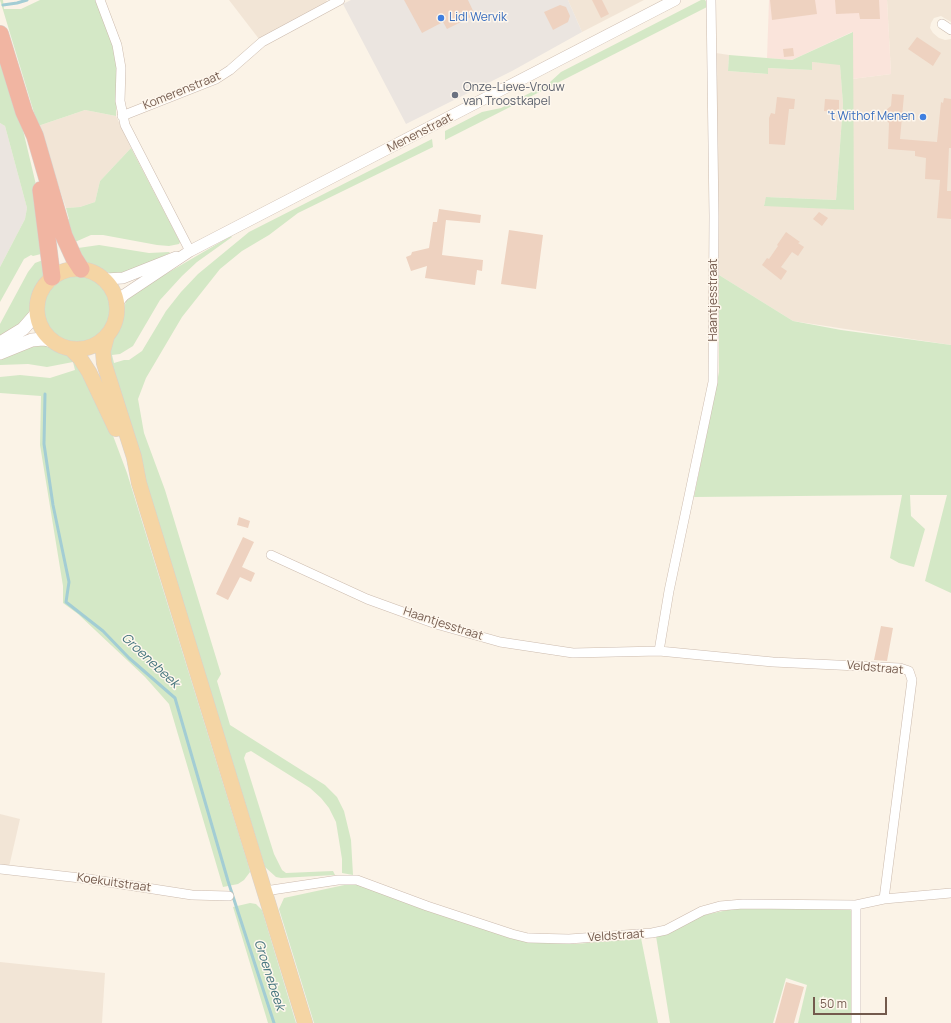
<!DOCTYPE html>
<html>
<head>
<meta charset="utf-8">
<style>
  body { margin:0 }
  #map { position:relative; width:951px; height:1023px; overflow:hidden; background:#fbf3e7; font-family:Manrope,sans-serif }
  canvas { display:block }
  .scale { position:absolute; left:813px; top:997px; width:74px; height:18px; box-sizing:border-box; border:2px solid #735a4d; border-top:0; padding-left:5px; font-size:12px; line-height:14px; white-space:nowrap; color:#735a4d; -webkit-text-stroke:3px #fef7ed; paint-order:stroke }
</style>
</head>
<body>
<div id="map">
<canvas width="951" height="1023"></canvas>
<div class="scale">50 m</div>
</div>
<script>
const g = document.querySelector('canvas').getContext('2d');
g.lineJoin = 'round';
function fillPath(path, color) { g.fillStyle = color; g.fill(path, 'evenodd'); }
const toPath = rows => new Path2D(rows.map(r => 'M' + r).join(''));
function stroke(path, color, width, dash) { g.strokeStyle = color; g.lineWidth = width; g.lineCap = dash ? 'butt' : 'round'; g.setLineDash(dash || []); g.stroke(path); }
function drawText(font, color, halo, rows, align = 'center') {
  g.font = font + ' Manrope,sans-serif'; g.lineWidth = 3; g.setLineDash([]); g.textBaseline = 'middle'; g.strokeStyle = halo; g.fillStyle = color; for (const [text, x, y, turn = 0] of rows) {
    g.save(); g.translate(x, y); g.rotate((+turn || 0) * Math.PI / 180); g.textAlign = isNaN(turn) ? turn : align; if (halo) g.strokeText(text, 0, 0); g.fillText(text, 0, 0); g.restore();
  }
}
fillPath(toPath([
  [229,0,326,0,329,3,259,39],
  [568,0,644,0,582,32],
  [887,0,951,0,951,22,941,16,934,18,931,23,930,28,933,33,939,38,945,40,951,39,951,345,793,321,719,275,716,203,716,53,729,55,728,71,767,74,768,68,811,70,812,62,840,64,843,104,836,200,767,197,764,205,854,210,852,79,891,74],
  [85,110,116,116,131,148,100,181,95,202,80,207,66,208,38,126],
  [0,814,20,819,9,867,0,866],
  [0,962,105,973,102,1023,0,1023]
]), '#f2e5d6');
fillPath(toPath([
  [769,0,887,0,891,74,852,79,852,32,792,60,767,58]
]), '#fae4db');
fillPath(toPath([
  [351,0,568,0,582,32,512,71,406,124,343,4],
  [0,123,5,126,27,208,25,219,0,267]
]), '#ebe5e0');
fillPath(toPath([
  [0,0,10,0,3,0,4,9,21,9,40,0,95,0,112,37,117,64,116,116,85,110,38,126],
  [701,0,705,0,709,6,445,140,445,131,482,112,501,108,549,83,561,72],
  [853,32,854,210,764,206,766,197,836,200,843,104,840,65,812,62,812,70,768,68,768,74,728,71,729,55,792,60],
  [0,57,23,130,37,189,45,275,36,288,31,309,24,321,0,339,0,324,28,272,35,263,43,260,41,254,33,256,31,255,24,259,0,302,0,267,25,219,27,208,5,126,0,123],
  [432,139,433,147,298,213,269,235,242,251,220,269,182,317,146,378,138,399,144,433,165,490,221,674,217,681,230,725,325,785,337,797,344,811,351,840,353,875,342,873,342,859,336,822,329,808,321,798,310,788,251,751,246,753,244,758,274,854,282,870,286,873,333,871,335,875,281,878,276,877,265,867,106,356,120,324,126,301,145,286,231,236,232,237,197,262,182,276,160,300,133,346,120,354,112,355,114,363,124,360,129,360,142,351,166,311,181,292,198,274,249,232],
  [131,148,180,242,179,244,169,246,157,245,103,235,91,235,75,242,78,248,99,245,149,253,169,252,170,253,124,274,112,274,81,260,66,220,69,219,66,208,80,207,95,202,100,181],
  [719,275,793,321,841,330,951,345,951,593,925,581,947,495,910,495,911,516,925,529,914,567,899,563,890,558,902,495,694,497,719,372],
  '44 309a33 33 0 1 1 66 0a33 33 0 1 1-66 0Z',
  [44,344,68,354,76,361,112,433,127,473,248,864,250,872,244,880,238,884,223,887,169,704,145,677,78,614,63,603,63,586,40,445,41,396,0,393,0,377,20,375,50,378,75,370,73,362,47,367,28,364,0,365,0,358,29,345],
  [349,884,357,884,515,938,545,943,576,944,641,938,658,1023,314,1023,279,909,284,898],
  [250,903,256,904,262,910,296,1023,268,1023,233,907],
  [742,907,850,909,852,913,852,1023,798,1023,807,985,786,978,773,1023,670,1023,656,936,704,915]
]), '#d4e8c6');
stroke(toPath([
  [3,5,17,3,27,0],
  [45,394,44,444,53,505,69,582,66,602,103,631,129,658,175,698,228,881,274,1023]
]), '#a3cdd4', 3);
fillPath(toPath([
  [404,0,468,0,475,15,447,29,443,22,422,33],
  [592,0,602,0,609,14,601,18],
  [770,0,815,0,817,14,772,20],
  [835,0,879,0,880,19,860,19,859,13,836,14],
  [560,5,566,7,570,16,568,22,553,30,544,12],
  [917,37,941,53,933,66,908,49],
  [793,48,794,56,784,57,783,49],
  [892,94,904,95,900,139,937,142,941,102,943,103,944,98,951,99,951,148,949,148,947,191,951,191,951,219,937,218,940,180,925,179,926,158,915,156,915,151,888,149,889,123,885,119,886,110,891,106],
  [777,97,795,99,794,109,789,109,785,145,769,144,769,118,771,113,775,114],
  [825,99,839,100,839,110,834,110,834,112,824,111],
  [439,209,481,215,480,223,446,220,442,255,483,260,482,271,477,270,475,285,425,278,427,266,411,271,406,257,411,255,412,252,429,248,433,222,437,222],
  [819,212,828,218,822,226,813,219],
  [509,230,543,235,536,289,501,284],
  [786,232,800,242,798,243,804,247,798,256,792,252,781,267,787,271,781,280,762,265,767,258,769,259,778,246,777,245],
  [239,517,250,521,248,528,237,525],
  [243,537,254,542,242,567,255,573,251,582,240,577,228,600,216,594],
  [881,626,893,628,887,661,874,660],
  [786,982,804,987,794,1023,775,1023]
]), '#eed2c0');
const minor = toPath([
  [100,0,117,45,121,68,120,101,125,125,190,251],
  [942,24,951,30],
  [122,116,216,79,230,70,262,42,340,0],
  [271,555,367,599,436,624,500,642,573,653,659,651,773,662,900,668,909,671,912,680,884,899],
  [659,651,669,591,713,382,714,216,711,0],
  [0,869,89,879,192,895,229,896],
  [265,891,338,880,357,880,427,906,512,934,528,938,569,939,652,933,666,930,702,911,720,906,743,904,856,905,884,899,951,893],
  [856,905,856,1023]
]);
const tertiary = toPath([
  [105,279,123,278,176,257],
  [117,303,124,295,190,251,675,0]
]);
const secondary = toPath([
  [0,343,23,329,37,313],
  [0,353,32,340,43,339,53,341]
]);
const primary = toPath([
  '37 309a40 40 0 1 1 80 0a40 40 0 1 1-80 0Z',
  [107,336,103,351,104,363,134,457,139,483,305,1023],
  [71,349,80,358,89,372,116,429]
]);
const motorway = toPath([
  [0,34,24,112,35,136,64,236,74,258,81,269],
  [41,190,52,277]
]);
stroke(minor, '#ccbbae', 10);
stroke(tertiary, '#ccbbae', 12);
stroke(secondary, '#d0bdae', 14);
stroke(primary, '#d8d1cd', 16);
stroke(motorway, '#d8d1cd', 18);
stroke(minor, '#fff', 9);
stroke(tertiary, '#fff', 11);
stroke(secondary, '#fff', 13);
stroke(primary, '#f5d5a4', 15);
stroke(motorway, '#f1b5a2', 17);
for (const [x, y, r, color] of [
  [441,18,4,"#3f7fe0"],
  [455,95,4,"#6b7280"],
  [923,117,4,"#3f7fe0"]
]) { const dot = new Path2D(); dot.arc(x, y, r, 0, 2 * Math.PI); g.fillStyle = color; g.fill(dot); stroke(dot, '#fef7ed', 1.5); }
drawText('12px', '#366cbe', '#fef7ed', [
  ["Lidl Wervik",449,18],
  ["'t Withof Menen",915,117,"right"]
], 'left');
drawText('12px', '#5b616d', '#fef7ed', [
  ["Onze-Lieve-Vrouw",463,88],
  ["van Troostkapel",463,102]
], 'left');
drawText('12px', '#735a4d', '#fef7ed', [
  ["Komerenstraat",182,91,-22],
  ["Menenstraat",420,133,-27],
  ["Haantjesstraat",714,300,-90],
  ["Haantjesstraat",443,624,18],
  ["Veldstraat",875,668,5],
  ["Koekuitstraat",114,883,8],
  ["Veldstraat",616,936,-4]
]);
drawText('italic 13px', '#45757e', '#fef7ed', [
  ["Groenebeek",150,661,43],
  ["Groenebeek",269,975,72]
]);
</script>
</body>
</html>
